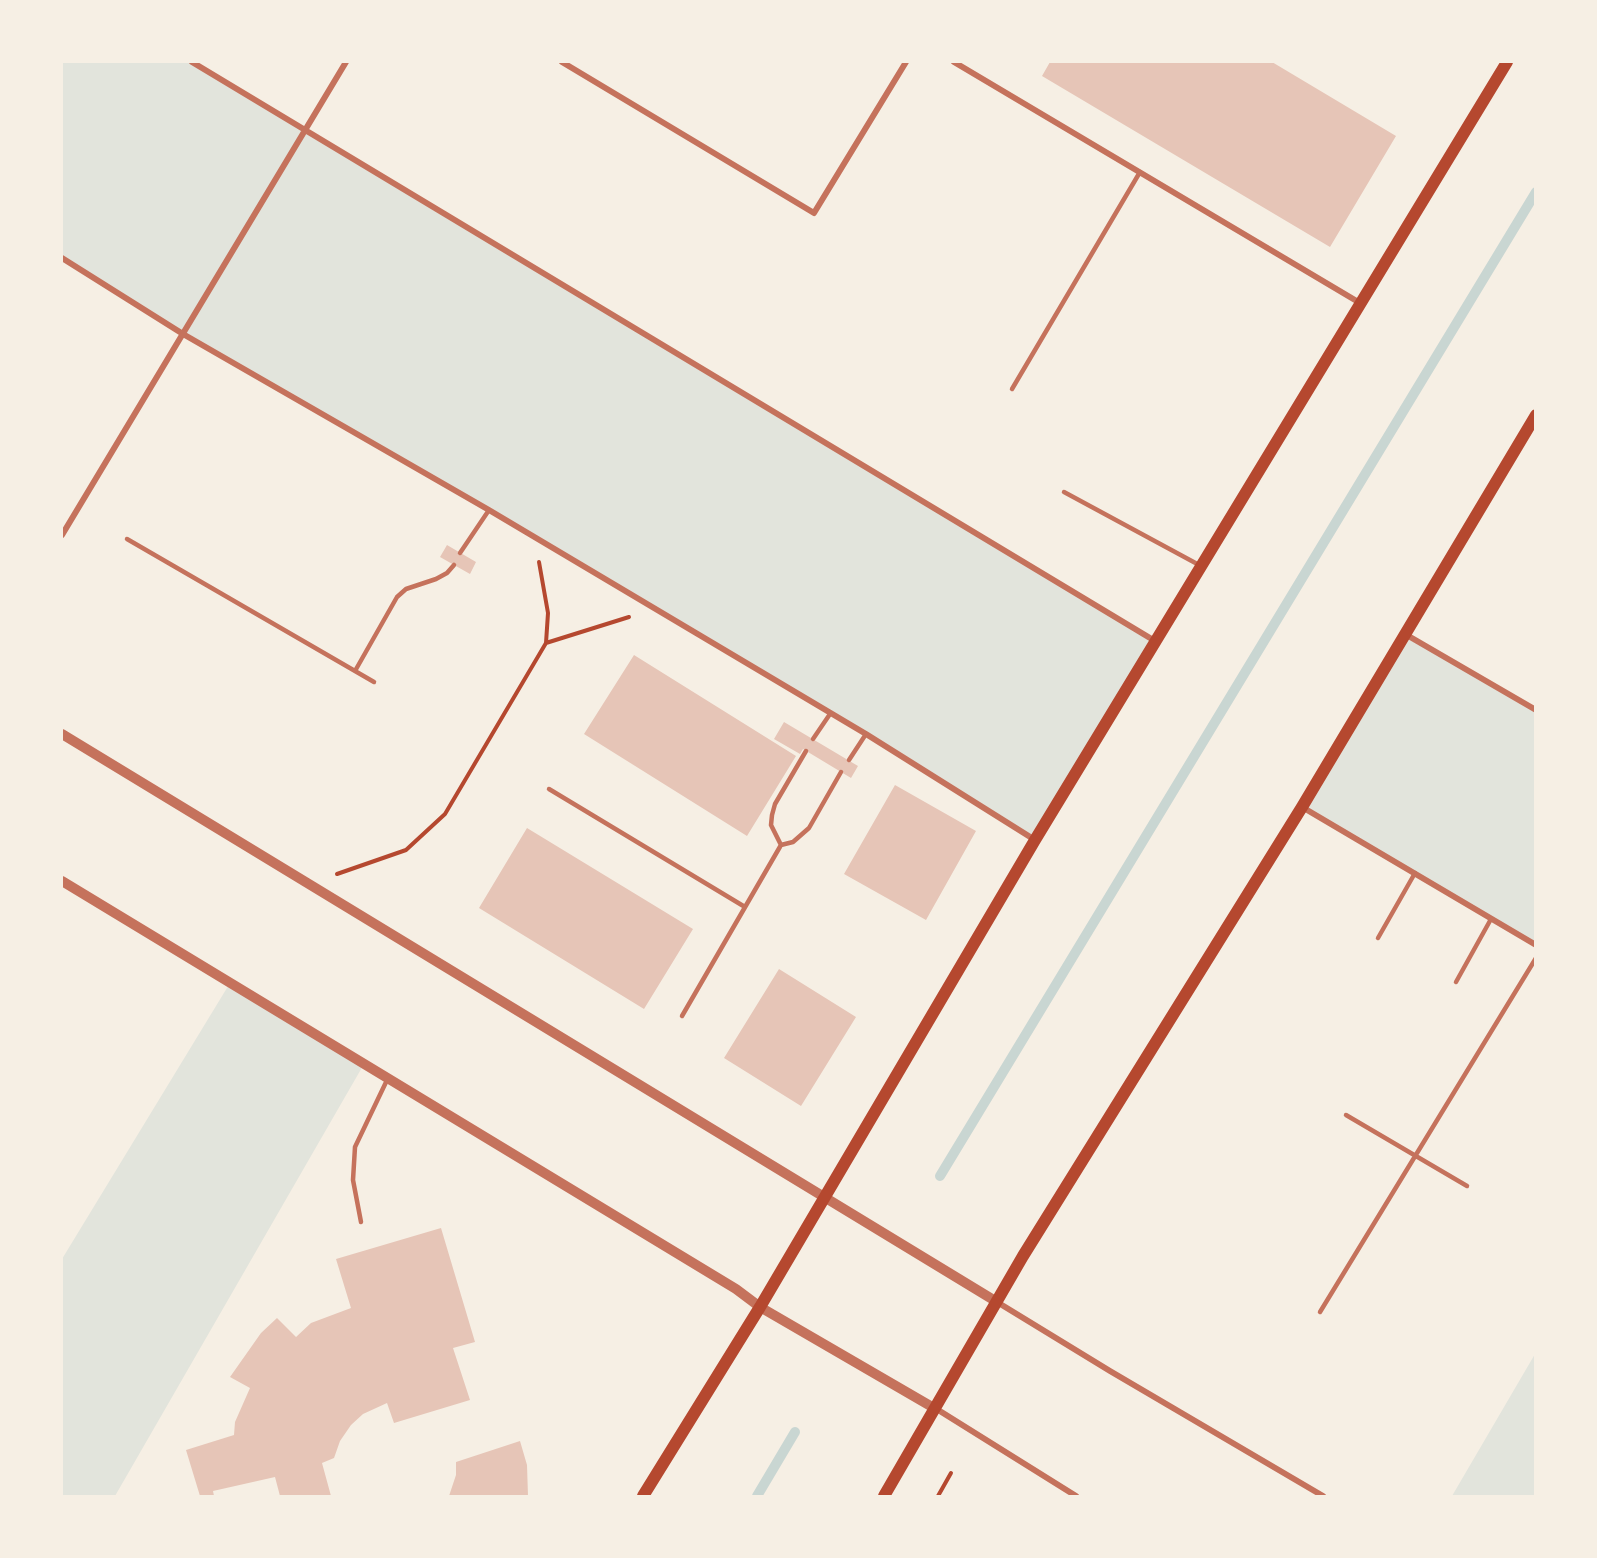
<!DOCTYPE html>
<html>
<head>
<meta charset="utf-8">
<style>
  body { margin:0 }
  #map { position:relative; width:1597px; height:1558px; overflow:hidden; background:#f6efe4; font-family:Jost,sans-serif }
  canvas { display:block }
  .frame { position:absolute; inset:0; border:63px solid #f6efe4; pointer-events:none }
</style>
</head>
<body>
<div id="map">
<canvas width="1597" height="1558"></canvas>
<div class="frame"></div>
</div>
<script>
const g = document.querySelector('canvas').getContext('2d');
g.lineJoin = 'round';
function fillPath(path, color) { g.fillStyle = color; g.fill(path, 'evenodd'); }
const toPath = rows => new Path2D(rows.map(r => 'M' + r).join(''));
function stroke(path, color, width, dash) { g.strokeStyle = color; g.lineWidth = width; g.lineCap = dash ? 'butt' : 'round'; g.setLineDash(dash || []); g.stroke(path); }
fillPath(toPath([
  [62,62,192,62,1155,641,1035,840,866,734,183,334,62,258],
  [1405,634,1535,710,1535,945,1302,807],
  [230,983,364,1064,115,1496,62,1496,62,1259],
  [1535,1354,1535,1496,1452,1496]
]), '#e2e4dc');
stroke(toPath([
  [940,1176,1536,192],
  [757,1496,795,1432]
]), '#c9d6d2', 10);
fillPath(toPath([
  [1050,62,1272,62,1396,136,1330,247,1042,76],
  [447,545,476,562,470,574,440,557],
  [634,655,796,756,747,836,584,734],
  [784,722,858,766,851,778,803,749,800,754,774,739],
  [895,785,976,831,926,920,844,874],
  [527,828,693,929,644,1009,479,908],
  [779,969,856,1017,801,1106,724,1058],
  [441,1228,475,1342,453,1348,470,1400,394,1423,387,1403,363,1414,351,1425,340,1441,334,1458,322,1463,331,1496,280,1496,275,1477,213,1491,214,1496,200,1496,186,1450,234,1435,235,1422,250,1388,230,1377,261,1333,277,1318,296,1337,311,1323,351,1308,336,1259],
  [520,1441,527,1465,528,1496,449,1496,456,1475,456,1462]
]), '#e6c5b7');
stroke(toPath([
  [546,643,629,617],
  [337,874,406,850,445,814,546,643,548,613,539,562],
  [938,1496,951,1473]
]), '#b5482f', 4);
stroke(toPath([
  [1012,389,1140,172],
  [1064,492,1201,566],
  [127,539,374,682],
  [460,553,489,510],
  [355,671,397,597,406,589,436,579,447,573,454,565],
  [813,739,830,714],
  [849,760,866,734],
  [549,789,745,907],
  [781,845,771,825,772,815,775,804,806,751],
  [1378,938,1415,873],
  [1456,982,1491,919],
  [682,1016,781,845,793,842,809,828,841,772],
  [1346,1115,1467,1186],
  [361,1222,353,1180,355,1147,388,1078],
  [1320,1312,1536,958]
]), '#c5725c', 4.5);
stroke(toPath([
  [192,62,1155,641],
  [562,62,814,213,906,62],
  [954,62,1360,303],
  [62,258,183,334,489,510,866,734,1035,840],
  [62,535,346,62],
  [1405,634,1536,710],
  [1302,807,1536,945],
  [997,1302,1110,1371,1323,1496],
  [935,1408,1076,1496]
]), '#c5725c', 6);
stroke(toPath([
  [62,734,997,1302],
  [62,881,736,1289,760,1307,934,1408]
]), '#c5725c', 10);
stroke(toPath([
  [643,1496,760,1307,1035,840,1507,62],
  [884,1496,1023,1256,1302,807,1536,415]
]), '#b5482f', 12);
</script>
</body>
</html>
